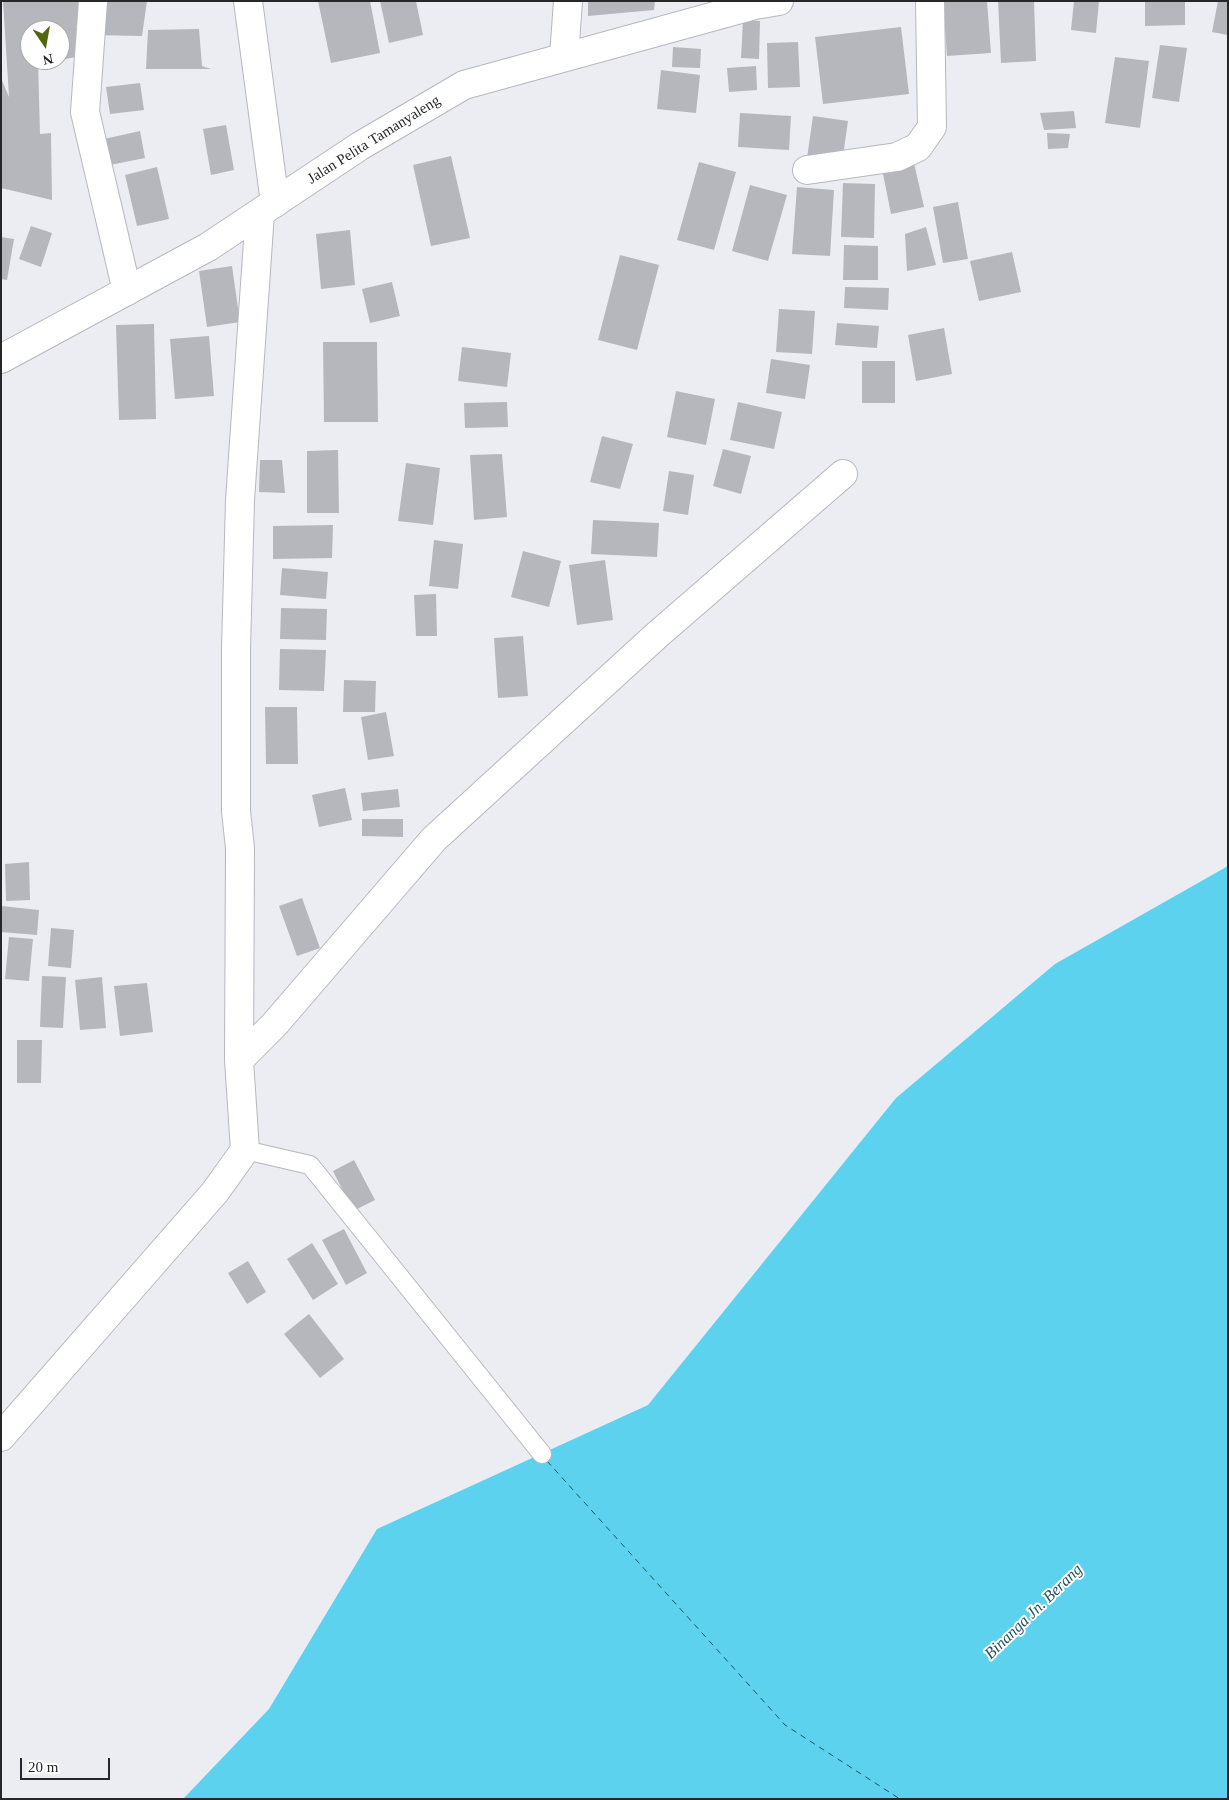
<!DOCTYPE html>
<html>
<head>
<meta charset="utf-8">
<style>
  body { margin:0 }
  #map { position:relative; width:1229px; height:1800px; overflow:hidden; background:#ecedf3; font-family:"Times New Roman",serif }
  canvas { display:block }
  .frame { position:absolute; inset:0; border:2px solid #262729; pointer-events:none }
  .north { position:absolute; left:20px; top:20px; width:50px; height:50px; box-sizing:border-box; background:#fff; border:1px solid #a8a9a9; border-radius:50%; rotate:168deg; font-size:14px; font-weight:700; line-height:20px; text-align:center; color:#262729 }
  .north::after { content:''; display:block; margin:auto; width:18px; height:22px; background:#52650f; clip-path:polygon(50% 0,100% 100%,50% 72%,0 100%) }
  .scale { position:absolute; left:20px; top:1758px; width:90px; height:22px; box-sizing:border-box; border:2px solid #262729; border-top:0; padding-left:6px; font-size:15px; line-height:18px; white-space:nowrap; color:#262729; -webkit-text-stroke:4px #fff; paint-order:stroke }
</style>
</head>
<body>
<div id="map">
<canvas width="1229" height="1800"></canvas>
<div class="frame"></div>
<div class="north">N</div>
<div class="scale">20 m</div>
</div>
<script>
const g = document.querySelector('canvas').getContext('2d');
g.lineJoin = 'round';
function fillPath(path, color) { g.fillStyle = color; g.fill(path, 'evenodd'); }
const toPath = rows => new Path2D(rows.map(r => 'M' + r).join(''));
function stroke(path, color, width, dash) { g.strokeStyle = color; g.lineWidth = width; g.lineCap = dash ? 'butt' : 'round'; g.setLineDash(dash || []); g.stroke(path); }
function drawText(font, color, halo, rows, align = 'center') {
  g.font = font + ' "Times New Roman",serif'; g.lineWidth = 4; g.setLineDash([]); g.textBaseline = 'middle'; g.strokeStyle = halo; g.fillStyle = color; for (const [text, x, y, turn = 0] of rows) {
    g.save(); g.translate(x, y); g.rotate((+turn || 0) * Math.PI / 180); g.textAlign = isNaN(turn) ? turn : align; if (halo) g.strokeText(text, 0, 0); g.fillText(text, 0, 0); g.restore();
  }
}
fillPath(toPath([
  [1228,866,1228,1799,183,1799,269,1709,377,1529,648,1405,896,1098,1055,964]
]), '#5cd2ee');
stroke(toPath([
  [547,1461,785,1725,900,1799]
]), '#20525e', 1, [6, 5]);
fillPath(toPath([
  [3,1,83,1,83,24,76,25,76,57,60,60,60,30,30,30,30,60,38,60,40,134,51,133,52,200,1,188,1,78,9,97],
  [97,1,147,1,142,36,90,35],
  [318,1,370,1,380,53,331,63],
  [380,1,416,1,423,35,389,43],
  [588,1,655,1,654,10,588,16],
  [987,1,991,53,947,56,943,2],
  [998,1,1034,1,1036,61,1001,63],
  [1074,1,1099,1,1096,33,1071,30],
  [1145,1,1185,1,1185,25,1145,26],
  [1218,1,1228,1,1228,35,1212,32],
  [743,20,760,21,759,59,741,58],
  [901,27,909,94,823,104,815,37],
  [199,29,202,66,211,69,146,69,148,30],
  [798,42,800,87,768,88,767,43],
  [1160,45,1187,48,1179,102,1152,98],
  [673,47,701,49,700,68,672,67],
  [1115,57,1149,61,1140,128,1105,123],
  [41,60,58,60,58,61,41,65],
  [756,66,757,90,729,92,727,68],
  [661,70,700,75,696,113,657,109],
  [140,83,144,110,110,114,106,87],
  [1074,111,1076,128,1044,130,1040,113],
  [740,113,791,116,789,150,738,147],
  [813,116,848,121,842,163,807,158],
  [226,125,234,170,211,175,203,129],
  [140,131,145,158,110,165,104,139],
  [1047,133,1070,134,1068,148,1048,149],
  [451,156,470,238,431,246,413,165],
  [699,162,736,172,714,250,677,240],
  [914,163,924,207,891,214,882,169],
  [157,167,169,219,137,226,125,175],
  [843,183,875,184,874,238,841,237],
  [750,185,787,195,768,261,732,251],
  [797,187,834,190,830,256,792,254],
  [958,202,968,259,943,263,933,207],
  [31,226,52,233,41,267,19,259],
  [926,227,936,265,907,271,905,234],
  [350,230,355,285,321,289,316,234],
  [1,237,14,239,7,280,1,279],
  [844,245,878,246,878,280,843,280],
  [1012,252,1021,292,979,301,970,261],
  [620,255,659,265,637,350,598,340],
  [232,266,240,322,207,327,199,271],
  [392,282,400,316,370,323,362,289],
  [845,287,889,288,888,310,844,308],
  [779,309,815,311,812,354,776,352],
  [837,323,879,326,877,348,835,345],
  [154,324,156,419,119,420,116,325],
  [944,328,952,374,916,381,908,335],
  [209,336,214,396,175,399,170,339],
  [323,342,377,342,378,422,324,422],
  [462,347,511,353,507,387,458,381],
  [771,359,810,365,805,399,766,393],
  [862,361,895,361,895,403,862,403],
  [676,391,715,399,706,445,667,437],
  [507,402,508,427,465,428,464,403],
  [738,402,782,412,774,449,730,440],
  [602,436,633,444,620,489,590,482],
  [723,449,751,456,741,494,713,486],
  [338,450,339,513,307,513,307,451],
  [502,454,507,517,474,520,470,455],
  [260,460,282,460,285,493,259,492],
  [406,463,440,468,433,525,398,521],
  [669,471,694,475,688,515,663,511],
  [593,520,659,523,657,557,591,554],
  [333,525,332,558,273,559,273,526],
  [434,540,463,544,458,589,429,586],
  [523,551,561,561,549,607,511,597],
  [605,560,613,620,577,625,569,565],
  [282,568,328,572,326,599,280,595],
  [436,594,437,636,416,636,414,595],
  [281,608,327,609,326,640,280,639],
  [523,636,528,696,498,698,494,638],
  [280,649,326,650,324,691,279,690],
  [344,680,376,681,375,712,343,712],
  [265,707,297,707,298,764,266,764],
  [386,712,394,756,368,760,361,717],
  [345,788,352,820,319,827,312,795],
  [398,789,400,807,363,811,361,793],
  [362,819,403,819,403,837,362,836],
  [29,862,30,900,6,901,5,864],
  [302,898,320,948,297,956,279,906],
  [1,906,39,910,37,935,1,932],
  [51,928,74,930,71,968,48,966],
  [9,937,33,939,29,981,5,979],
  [42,976,66,977,63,1028,40,1027],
  [102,977,106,1028,80,1030,75,980],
  [147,983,153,1032,120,1036,114,986],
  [17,1040,42,1040,41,1083,17,1083],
  [354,1160,375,1200,353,1211,333,1171],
  [344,1229,367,1273,346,1285,322,1240],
  [312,1243,338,1284,313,1300,287,1259],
  [248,1261,266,1292,247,1304,228,1273],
  [309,1314,344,1359,320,1378,284,1334]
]), '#b6b7bd');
const lane = toPath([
  [245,1150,310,1165,542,1454]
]);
const street = toPath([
  [93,1,85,112,127,291],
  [248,1,275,203],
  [564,57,568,1],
  [807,170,897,157,918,147,932,127,930,1],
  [260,213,240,500,236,649,236,811,240,848,239,1060,274,1025,434,839,657,635,843,474],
  [1,1437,215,1192,245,1150,239,1060]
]);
const secondary = toPath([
  [1,359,208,247,360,146,464,85,755,5,779,1]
]);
stroke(lane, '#b6b8bd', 20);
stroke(street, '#b6b8bd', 30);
stroke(secondary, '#b6b8bd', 30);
stroke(lane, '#fff', 18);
stroke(street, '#fff', 28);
stroke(secondary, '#fff', 28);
drawText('15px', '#262729', '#fff', [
  ["Jalan Pelita Tamanyaleng",374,140,-32]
]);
drawText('italic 16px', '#20525e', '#fff', [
  ["Binanga Jn. Berang",1034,1612,-44]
]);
</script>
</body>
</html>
